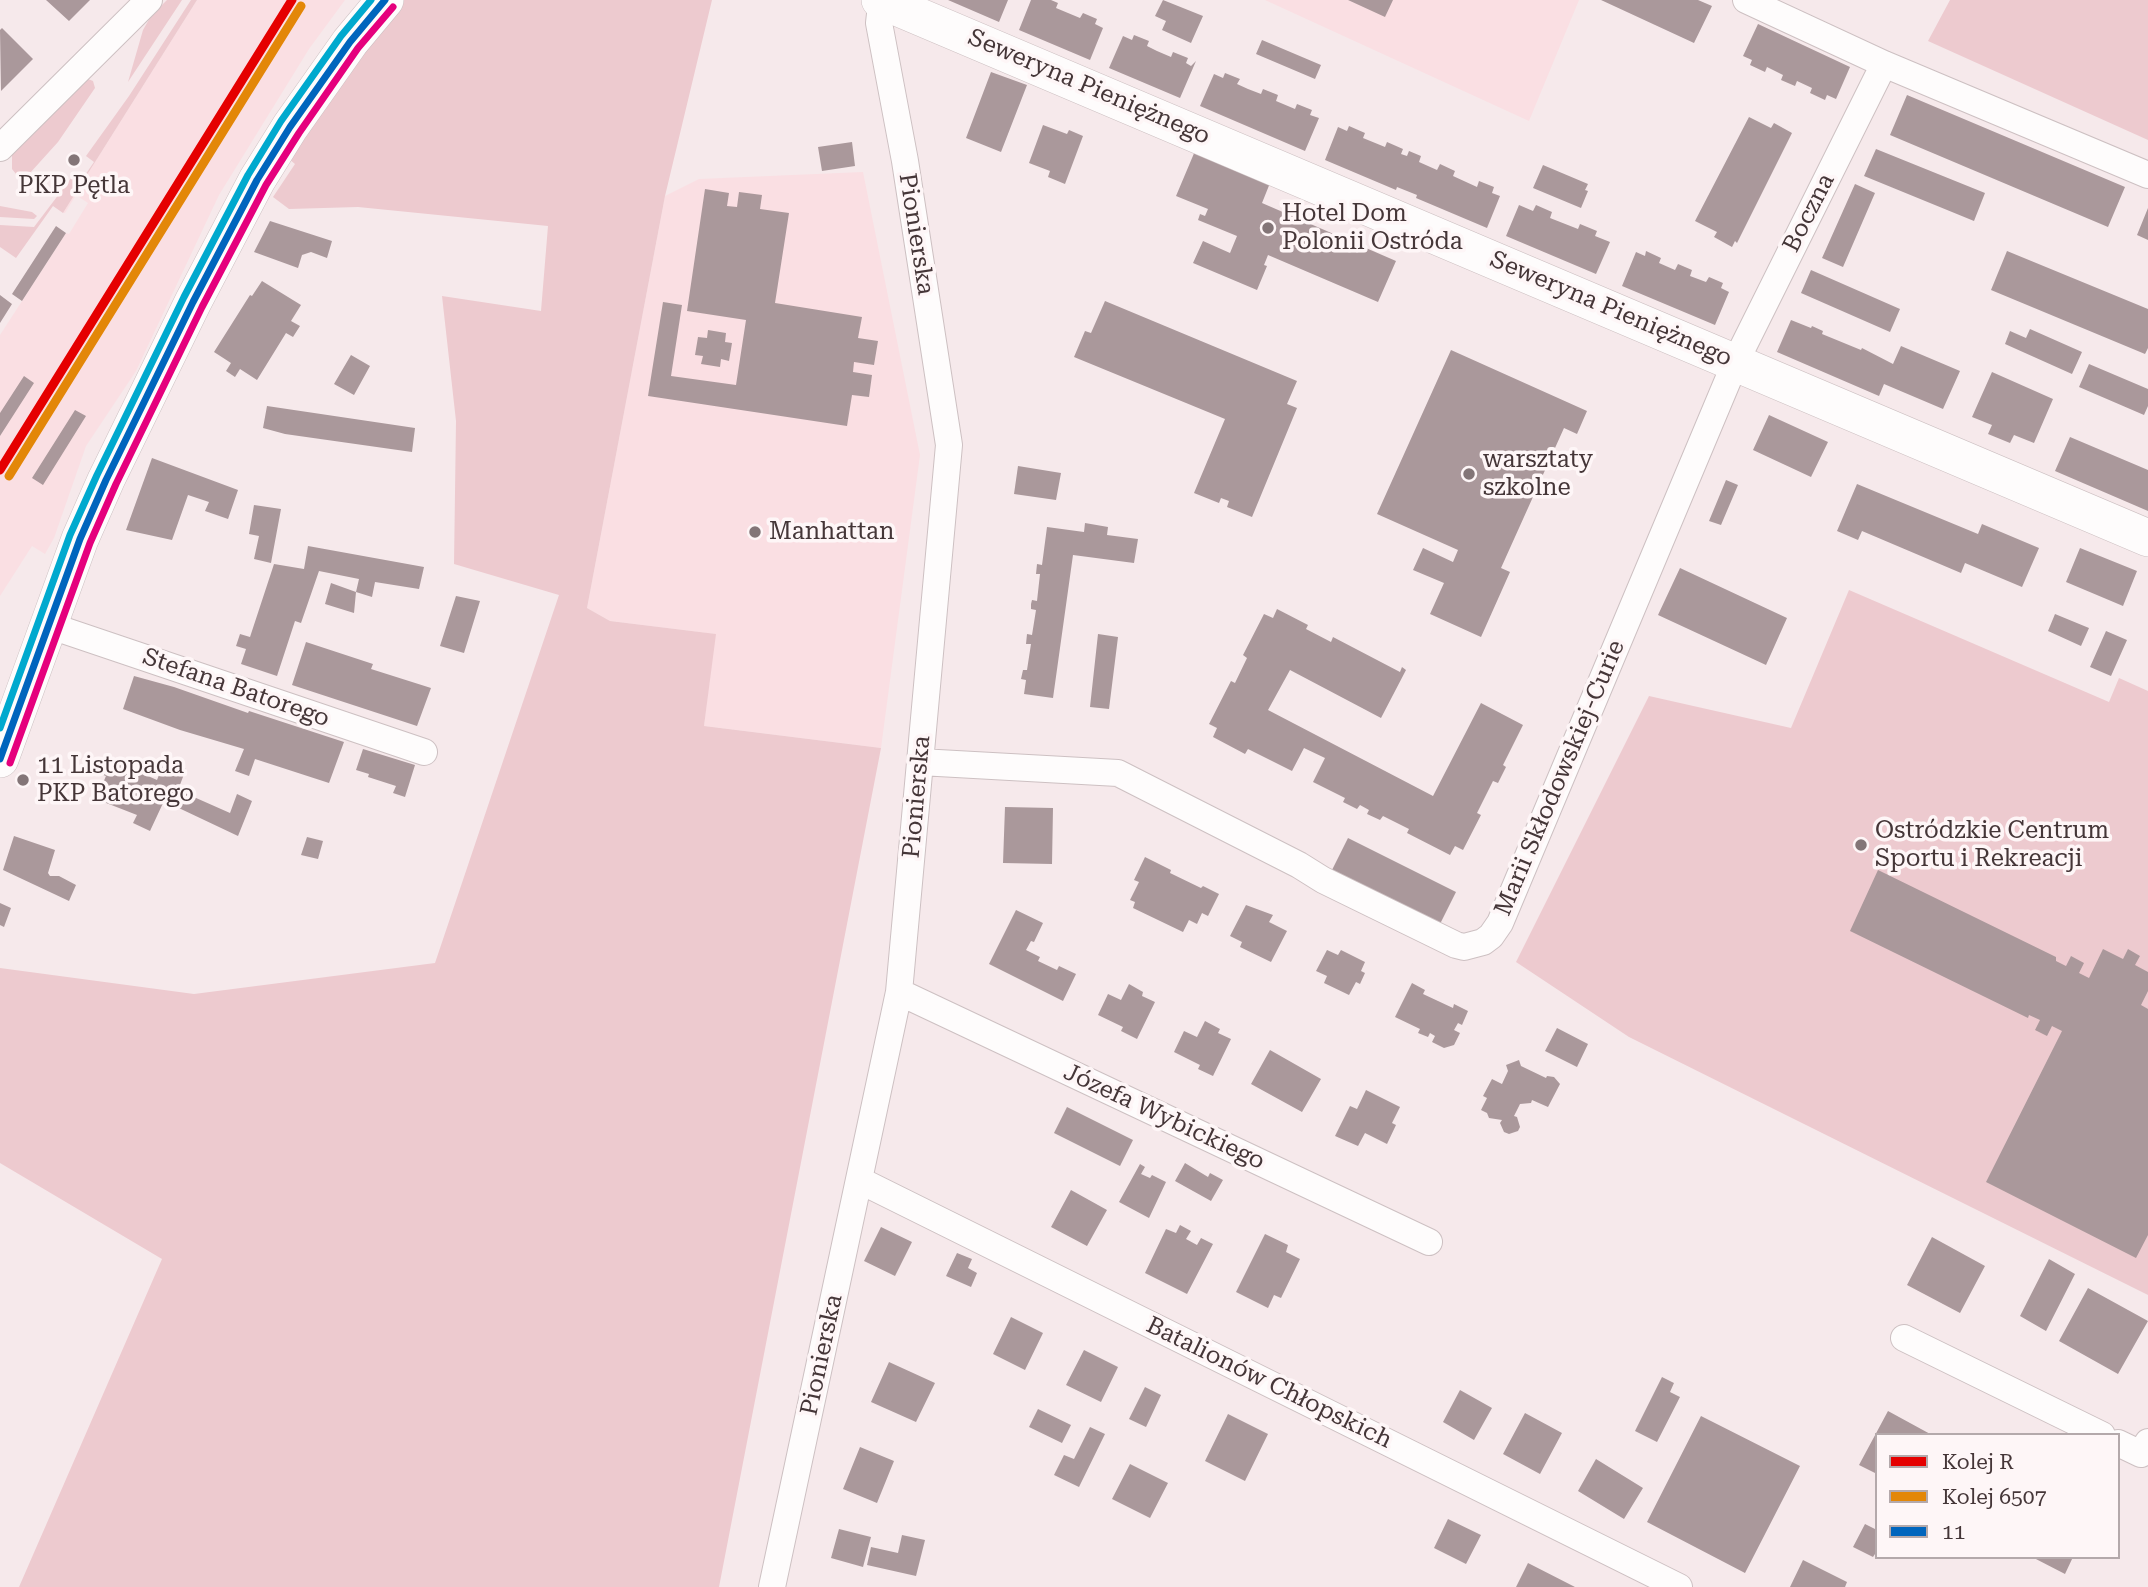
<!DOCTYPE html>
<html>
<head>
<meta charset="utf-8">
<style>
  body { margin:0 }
  #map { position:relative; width:2148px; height:1587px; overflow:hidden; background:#f6e9eb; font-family:"Roboto Serif",serif }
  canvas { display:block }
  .legend { position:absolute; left:1875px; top:1433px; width:245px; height:126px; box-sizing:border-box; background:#fef6f7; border:2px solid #b4a9ab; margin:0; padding:9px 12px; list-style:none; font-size:21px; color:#453638 }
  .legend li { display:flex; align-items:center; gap:14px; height:35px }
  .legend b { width:35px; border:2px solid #b4a9ab }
</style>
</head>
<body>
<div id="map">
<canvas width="2148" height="1587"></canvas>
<ul class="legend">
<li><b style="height:9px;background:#e50000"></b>Kolej R</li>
<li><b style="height:9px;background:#e38708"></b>Kolej 6507</li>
<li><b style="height:9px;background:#0065bd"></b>11</li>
</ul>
</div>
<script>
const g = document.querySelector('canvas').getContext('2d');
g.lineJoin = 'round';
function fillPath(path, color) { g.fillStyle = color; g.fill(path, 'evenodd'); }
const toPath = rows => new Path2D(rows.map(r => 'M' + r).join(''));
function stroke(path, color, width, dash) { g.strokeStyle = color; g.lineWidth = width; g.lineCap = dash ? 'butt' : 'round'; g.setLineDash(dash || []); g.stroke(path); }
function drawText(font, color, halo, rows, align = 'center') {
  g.font = font + ' "Roboto Serif",serif'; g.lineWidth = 7; g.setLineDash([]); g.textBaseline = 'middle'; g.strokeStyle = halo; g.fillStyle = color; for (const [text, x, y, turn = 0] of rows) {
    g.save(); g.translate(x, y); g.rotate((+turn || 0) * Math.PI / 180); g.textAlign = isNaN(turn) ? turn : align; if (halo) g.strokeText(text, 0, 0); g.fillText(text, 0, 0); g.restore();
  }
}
fillPath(toPath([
  [197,0,345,0,309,49,219,195,136,371,86,446,54,538,45,554,32,546,0,596,0,335,66,233,69,234,88,203,76,195,65,213,63,213],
  [1265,0,1579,0,1529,121],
  [863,172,920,455,881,748,704,726,715,634,610,621,587,608,665,196,699,179]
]), '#fadfe3');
fillPath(toPath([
  [167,0,182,0,128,82,143,30,151,16],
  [191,0,197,0,63,213,53,206,16,258,0,247,0,225,34,227,75,173,83,178,94,162,86,156,129,96],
  [404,0,712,0,665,196,587,608,610,621,716,634,704,726,881,748,719,1587,19,1587,162,1259,0,1163,0,968,194,994,435,963,559,595,454,564,456,421,442,296,541,311,548,226,358,207,289,209,273,197,295,164,289,159,361,55],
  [1950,0,2148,0,2148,140,1928,41],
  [88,79,93,81,95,88,58,142,30,173,21,176,16,174,12,169,12,154],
  [0,206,32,212,37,216,34,219,0,217],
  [1849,590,2109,702,2119,678,2148,691,2148,1295,1629,1037,1516,962,1649,696,1791,728]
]), '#edcacf');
fillPath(toPath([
  [46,0,90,0,69,21],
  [948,0,1008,0,999,22],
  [1031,0,1051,0,1058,3,1056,8,1080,18,1083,13,1097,19,1095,24,1103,28,1090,60,1019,30],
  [1163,0,1203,16,1191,43,1162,30,1166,21,1155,16],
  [1348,0,1393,0,1385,17],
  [1601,0,1698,0,1712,6,1694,43],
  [1758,24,1850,67,1836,99,1827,95,1825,100,1810,93,1812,88,1797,81,1795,86,1781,80,1783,75,1767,67,1765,72,1750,65,1752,60,1743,56],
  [2,28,33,59,1,91,0,30],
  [1134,35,1149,41,1147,46,1157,51,1171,57,1173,52,1188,58,1186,63,1191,66,1196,61,1180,98,1109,68,1123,36,1132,40],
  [1262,40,1321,65,1315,79,1256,54],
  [991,72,1027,85,1001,152,966,138],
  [1225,73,1240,79,1237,84,1248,89,1261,94,1263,89,1278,95,1276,101,1295,109,1297,104,1312,110,1310,115,1319,118,1305,151,1200,106,1214,74,1223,78],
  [1907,95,2125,187,2108,227,1890,135],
  [1749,117,1771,128,1774,123,1792,133,1737,243,1735,241,1732,247,1714,237,1717,232,1695,221],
  [1043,125,1067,134,1069,130,1083,136,1065,184,1048,177,1050,171,1029,163],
  [1349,126,1365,133,1363,138,1385,147,1387,142,1403,149,1401,154,1407,156,1409,151,1421,156,1419,162,1437,170,1440,164,1455,171,1453,176,1477,187,1479,181,1494,187,1492,193,1500,196,1487,228,1416,198,1417,195,1397,187,1396,190,1325,160,1338,127,1347,131],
  [852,142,855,166,822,171,818,147],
  [1876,149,1985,193,1974,221,1864,176],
  [1195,151,1270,183,1262,203,1396,261,1378,302,1268,255,1264,265,1267,266,1257,290,1193,263,1203,241,1230,253,1237,236,1198,220,1200,214,1205,216,1208,209,1176,196],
  [1543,165,1588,184,1585,190,1588,191,1581,208,1533,188],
  [1855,184,1875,193,1843,267,1822,258],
  [705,189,729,193,727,206,737,207,739,192,762,195,760,209,789,213,775,303,862,317,858,338,878,341,874,365,854,362,853,372,872,375,869,397,852,395,847,426,648,396,663,302,682,305,671,376,736,385,746,320,687,311],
  [1519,205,1533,211,1536,205,1552,212,1550,218,1578,229,1580,224,1597,231,1595,236,1610,242,1596,274,1506,236],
  [2148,208,2148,240,2137,235],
  [270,221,332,241,327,258,311,252,302,255,298,268,254,252],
  [56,226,66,233,22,301,12,294],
  [1646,251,1661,258,1659,263,1675,270,1678,264,1692,270,1690,276,1706,282,1709,277,1723,283,1721,288,1729,292,1715,325,1622,286,1636,252,1645,256],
  [2007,251,2148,309,2148,348,2145,354,1991,290],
  [1811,270,1900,309,1890,332,1801,293],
  [262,281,301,305,291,321,300,326,293,337,286,333,257,380,240,369,235,377,226,371,231,363,214,352,250,295,252,296],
  [0,295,12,304,0,323],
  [1105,301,1297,381,1287,404,1297,408,1252,517,1227,507,1229,501,1221,498,1219,503,1194,493,1225,419,1074,357,1085,331,1091,333],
  [1791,320,1811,328,1812,326,1823,331,1822,334,1861,350,1862,348,1893,364,1901,346,1960,371,1943,409,1884,384,1879,396,1777,352],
  [2030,329,2082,352,2072,374,2005,344,2010,331,2026,338],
  [708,330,726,333,725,342,732,343,729,361,721,359,720,367,701,364,703,356,695,355,698,337,707,338],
  [1451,350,1587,411,1577,434,1564,428,1501,568,1510,572,1481,637,1430,614,1444,583,1413,570,1423,548,1453,562,1458,550,1377,514],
  [351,355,370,366,354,395,334,384],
  [2089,364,2148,389,2148,406,2144,415,2079,387],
  [1992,372,2053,399,2034,443,2014,435,2010,443,1988,434,1992,425,1972,417],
  [24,376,34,383,0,436,0,413],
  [267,406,415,428,412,452,285,434,263,428],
  [75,410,86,416,43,485,32,478],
  [1769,415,1828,442,1811,477,1753,450],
  [2070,437,2148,470,2148,511,2055,471],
  [152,458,238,490,228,519,205,511,209,502,188,495,172,540,126,530],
  [1018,466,1061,473,1056,500,1014,494],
  [1726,480,1738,485,1721,525,1709,521],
  [1857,484,1978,534,1982,524,2039,548,2022,587,1965,563,1961,573,1862,531,1858,540,1837,531],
  [254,505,281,509,271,563,254,559,259,536,249,534],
  [1085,523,1108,527,1107,535,1138,539,1134,563,1073,555,1053,698,1024,694,1026,680,1021,679,1023,670,1027,670,1031,644,1026,644,1027,634,1032,635,1036,610,1031,609,1031,604,1032,600,1037,601,1040,574,1036,574,1037,564,1042,565,1047,527,1084,532],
  [308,546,424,567,419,589,375,582,372,597,356,592,354,613,325,604,331,583,356,592,359,579,319,571,301,623,295,621,277,676,241,664,246,649,236,646,240,634,250,637,274,564,304,569],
  [2080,548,2137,571,2123,606,2066,582],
  [1680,568,1787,618,1766,665,1658,615],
  [456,596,480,601,464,653,440,646],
  [1277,609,1308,625,1306,629,1331,642,1333,637,1400,672,1402,667,1406,670,1381,718,1290,670,1268,710,1433,796,1481,703,1523,725,1503,765,1506,767,1498,783,1493,781,1477,813,1481,815,1463,850,1455,846,1450,855,1407,833,1409,829,1383,816,1380,820,1367,814,1369,810,1360,805,1357,809,1343,802,1345,798,1313,782,1325,758,1304,748,1292,771,1248,749,1245,754,1213,737,1217,728,1209,724,1231,681,1235,683,1247,658,1243,655,1264,614,1273,618],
  [2055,614,2089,628,2081,646,2048,631],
  [2106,631,2127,640,2111,676,2090,667],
  [1098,634,1118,637,1109,709,1090,707],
  [306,642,373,664,371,669,431,688,417,726,292,685],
  [134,676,174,687,248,713,249,711,344,742,329,783,255,759,249,776,235,771,244,749,180,730,123,709],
  [363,749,415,765,405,797,393,793,396,786,368,777,369,774,356,770],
  [105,757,157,780,165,760,186,769,178,790,230,813,237,794,252,801,238,836,164,801,150,831,133,823,137,815,96,799,106,776,98,773],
  [1005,807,1053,808,1052,864,1003,863],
  [14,836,55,850,48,873,50,876,59,876,76,885,69,901,3,870],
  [307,837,323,841,318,859,301,855],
  [1348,838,1456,892,1438,928,1330,874],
  [1145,857,1171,870,1170,873,1201,888,1203,886,1219,894,1208,916,1202,913,1197,924,1189,920,1183,932,1133,908,1135,902,1130,900,1139,882,1134,880],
  [1878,870,2056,957,2056,961,2066,966,2071,956,2084,963,2079,973,2089,978,2103,949,2123,959,2128,949,2140,956,2135,965,2148,972,2148,991,2141,1005,2148,1009,2148,1235,2136,1258,1986,1182,2062,1031,2052,1026,2047,1036,2035,1030,2040,1020,2029,1015,2028,1018,1850,931],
  [0,903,11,908,4,927,0,925],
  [1246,905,1273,915,1269,922,1287,931,1271,962,1240,947,1242,942,1230,936],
  [1016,910,1043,923,1034,942,1031,941,1026,950,1040,957,1038,961,1057,970,1059,966,1076,974,1063,1001,989,964],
  [1327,950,1338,955,1341,950,1365,962,1361,971,1365,973,1360,984,1356,982,1349,995,1324,983,1327,976,1316,971],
  [1412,983,1425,990,1423,994,1453,1008,1454,1004,1468,1011,1462,1025,1458,1023,1454,1030,1460,1033,1454,1045,1444,1048,1432,1042,1435,1036,1430,1033,1428,1037,1418,1033,1420,1029,1395,1017],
  [1129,984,1143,992,1142,996,1155,1002,1137,1039,1121,1031,1123,1027,1098,1015,1108,994,1121,1000],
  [1205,1021,1220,1029,1218,1033,1231,1039,1213,1076,1198,1069,1200,1065,1174,1052,1184,1031,1197,1037],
  [1557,1028,1588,1044,1577,1067,1545,1051],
  [1270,1050,1321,1079,1302,1112,1251,1084],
  [1519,1060,1521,1066,1546,1078,1547,1076,1554,1077,1560,1084,1548,1107,1532,1100,1531,1103,1520,1104,1514,1116,1517,1117,1520,1127,1518,1131,1509,1134,1504,1132,1500,1123,1502,1120,1489,1118,1487,1113,1481,1110,1487,1098,1483,1096,1492,1079,1502,1084,1508,1071,1506,1065],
  [1366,1090,1400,1107,1392,1123,1396,1125,1387,1144,1365,1133,1358,1146,1335,1136,1350,1106,1357,1109],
  [1067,1107,1133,1140,1120,1166,1054,1133],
  [1185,1163,1208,1177,1210,1173,1223,1180,1211,1201,1175,1181],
  [1140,1164,1145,1167,1141,1174,1150,1178,1152,1175,1166,1182,1149,1218,1119,1202],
  [1071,1190,1107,1210,1087,1246,1051,1227],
  [1180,1225,1191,1231,1186,1239,1197,1245,1201,1238,1213,1244,1187,1294,1145,1273,1166,1229,1176,1233],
  [881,1227,912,1242,895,1276,864,1261],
  [1265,1234,1288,1245,1286,1252,1300,1259,1281,1298,1274,1295,1268,1308,1236,1292],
  [1932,1237,1985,1266,1960,1313,1907,1285],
  [957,1253,972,1259,968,1268,977,1273,971,1287,946,1276],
  [2049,1259,2075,1274,2046,1331,2020,1316],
  [2088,1288,2148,1321,2118,1374,2059,1341],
  [1011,1317,1043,1333,1025,1370,993,1354],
  [1084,1350,1118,1367,1101,1402,1066,1385],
  [889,1362,935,1383,916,1422,871,1402],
  [1662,1377,1674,1383,1670,1392,1680,1397,1657,1442,1635,1431],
  [1145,1387,1161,1395,1146,1427,1129,1419],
  [1460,1390,1492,1408,1474,1440,1443,1422],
  [1038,1409,1071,1425,1062,1443,1029,1427],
  [1888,1411,1932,1435,1877,1435,1877,1474,1859,1465],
  [1525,1413,1562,1433,1540,1474,1503,1454],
  [1228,1414,1268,1434,1245,1481,1205,1461],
  [1701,1416,1800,1466,1745,1573,1647,1522],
  [1090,1427,1105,1434,1079,1487,1054,1475,1064,1455,1074,1459],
  [860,1447,894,1461,877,1503,843,1489],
  [1596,1459,1643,1488,1624,1519,1578,1491],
  [1130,1464,1168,1483,1150,1518,1112,1499],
  [1448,1519,1481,1535,1466,1564,1434,1548],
  [1865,1524,1877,1530,1877,1551,1873,1557,1853,1547],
  [839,1529,871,1537,863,1567,831,1558],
  [902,1535,925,1540,916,1576,867,1565,871,1547,898,1553],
  [2032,1557,2073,1557,2065,1574],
  [1803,1560,1847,1582,1845,1587,1790,1587],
  [1528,1563,1575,1587,1516,1587]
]), '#aa989b');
const street = toPath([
  [1746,0,1884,64,2148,175],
  [0,148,149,0],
  [48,625,424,752],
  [920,762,1118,773,1299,865,1323,880,1456,945,1464,947,1483,942,1491,936,1500,923,1736,361,1884,64],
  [899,992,1429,1242],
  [859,1180,1679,1587],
  [1904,1338,2102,1435],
  [2118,1443,2141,1454,2148,1442],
  [772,1587,899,992,949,445,905,161,879,23,880,14,886,2]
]);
const secondary = toPath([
  [880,0,2148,538],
  [0,759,80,539,106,480,193,302,257,180,290,127,350,42,385,0]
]);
stroke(street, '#cdc0c2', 28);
stroke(secondary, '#cdc0c2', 38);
stroke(street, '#fefcfc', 26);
stroke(secondary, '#fefcfc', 37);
stroke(toPath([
  [0,759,80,539,106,480,193,302,257,180,290,127,350,42,385,0]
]), '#0065bd', 7);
stroke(toPath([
  [10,763,90,543,116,484,202,307,266,185,299,133,358,48,393,7]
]), '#e5007d', 7);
stroke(toPath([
  [0,728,70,535,97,475,184,297,248,175,281,121,341,36,371,0]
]), '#00a9ce', 7);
stroke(toPath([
  [0,470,292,0]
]), '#e50000', 9);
stroke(toPath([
  [9,476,301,6]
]), '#e38708', 9);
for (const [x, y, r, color] of [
  [74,160,7,"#837577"],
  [1268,228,7,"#837577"],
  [1469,474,7,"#837577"],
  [755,532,7,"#837577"],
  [23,780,7,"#837577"],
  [1861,845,7,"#837577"]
]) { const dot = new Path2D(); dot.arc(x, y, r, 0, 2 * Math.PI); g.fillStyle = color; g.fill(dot); stroke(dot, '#fef6f7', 2.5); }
drawText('24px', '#453638', '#fef6f7', [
  ["Seweryna Pieniężnego",1089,87,23],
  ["Boczna",1809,213,-63],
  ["Pionierska",916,234,81],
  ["Seweryna Pieniężnego",1611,309,23],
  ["Stefana Batorego",236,688,19],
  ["Marii Skłodowskiej-Curie",1560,778,-67],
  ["Pionierska",917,797,-85],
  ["Józefa Wybickiego",1164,1117,25],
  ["Pionierska",822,1355,-78],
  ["Batalionów Chłopskich",1269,1383,26]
]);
drawText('24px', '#453638', '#fef6f7', [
  ["PKP Pętla",74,186,"center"],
  ["Hotel Dom",1282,214],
  ["Polonii Ostróda",1282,242],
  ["warsztaty",1483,460],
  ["szkolne",1483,488],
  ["Manhattan",769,532],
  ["11 Listopada",37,766],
  ["PKP Batorego",37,794],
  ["Ostródzkie Centrum",1875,831],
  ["Sportu i Rekreacji",1875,859]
], 'left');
</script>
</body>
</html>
